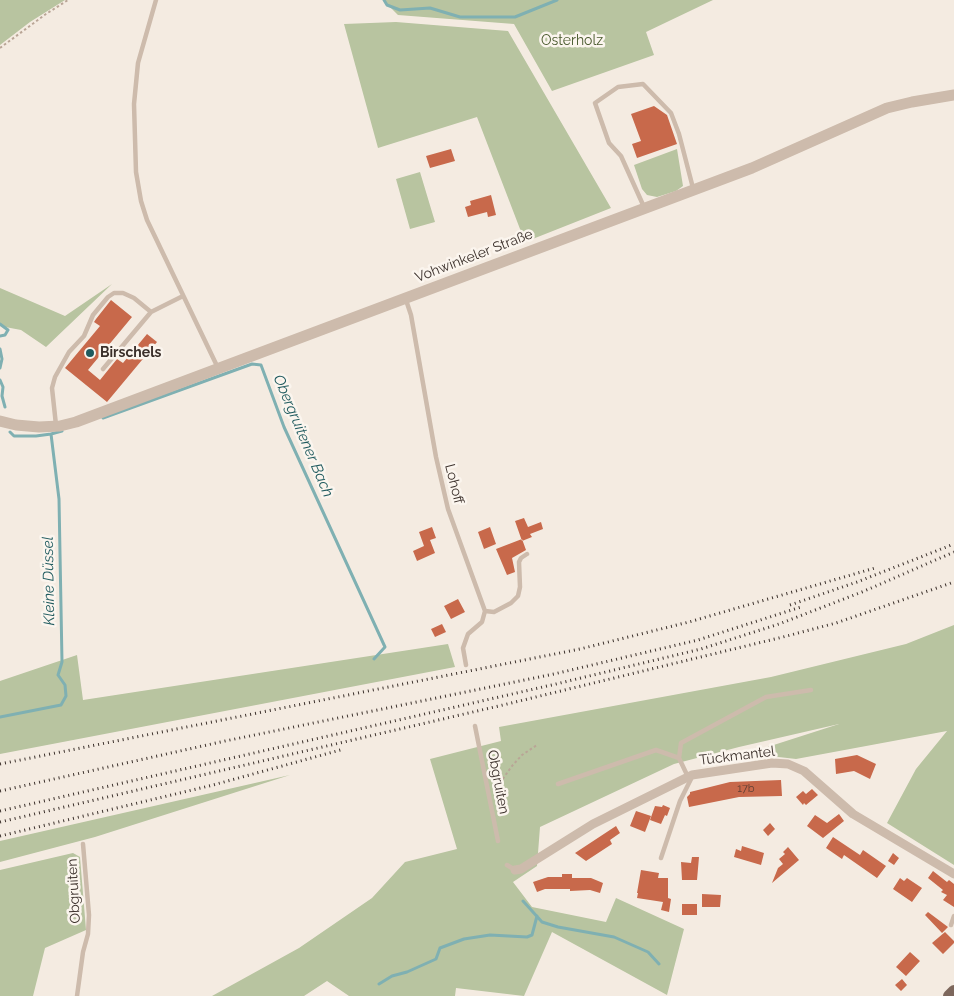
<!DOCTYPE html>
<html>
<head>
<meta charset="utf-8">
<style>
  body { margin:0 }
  canvas { display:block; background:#f4ebe1 }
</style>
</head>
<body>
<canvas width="954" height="996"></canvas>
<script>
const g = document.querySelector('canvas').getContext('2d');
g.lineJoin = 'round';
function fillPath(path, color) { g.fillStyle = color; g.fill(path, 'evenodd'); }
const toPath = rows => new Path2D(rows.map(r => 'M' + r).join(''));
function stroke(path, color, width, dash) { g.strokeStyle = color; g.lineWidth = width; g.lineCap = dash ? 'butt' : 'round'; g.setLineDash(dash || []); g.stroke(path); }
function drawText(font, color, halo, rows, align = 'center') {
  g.font = font + ' Raleway,sans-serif'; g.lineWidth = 5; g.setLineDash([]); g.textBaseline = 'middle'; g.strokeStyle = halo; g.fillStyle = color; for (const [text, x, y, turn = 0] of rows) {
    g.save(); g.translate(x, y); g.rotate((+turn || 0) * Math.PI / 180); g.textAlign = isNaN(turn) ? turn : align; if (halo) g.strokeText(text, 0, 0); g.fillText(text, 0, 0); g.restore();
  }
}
fillPath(toPath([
  [0,0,65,0,30,22,0,45],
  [383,0,713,0,646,32,654,55,552,91,514,24,398,15],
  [396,22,508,31,611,208,525,242,477,117,378,148,344,24],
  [677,149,683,186,676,191,657,197,647,195,642,189,634,165],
  [420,172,435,222,410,229,396,179],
  [112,284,46,347,21,330,0,326,0,288,65,316],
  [954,625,954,865,887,823,916,769,947,731,796,759,770,756,727,760,839,724,739,747,674,764,540,827,537,866,513,882,532,907,606,922,616,898,684,929,667,995,552,932,524,996,456,988,455,996,349,996,327,981,304,996,212,996,299,948,372,898,405,862,457,849,430,759,501,741,499,727,771,677,906,644],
  [448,644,455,667,0,754,0,681,77,655,83,700],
  [290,775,95,837,0,862,0,841],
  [73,853,80,857,86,930,45,948,33,996,0,996,0,870]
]), '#b8c4a0');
stroke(toPath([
  [384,0,387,5,400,10,430,8,460,17,515,17,557,0],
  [0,324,8,330,5,335,0,336],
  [0,349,2,359,0,368],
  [0,380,3,387,2,396,5,407],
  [103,418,252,364,261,365,284,427,385,647,374,659],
  [51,434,62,431],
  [0,717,61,705,66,696,65,685,58,675,62,662,59,499,51,434,36,436,14,436,10,432],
  [523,901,542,922,558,927,614,937,648,952,659,964],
  [379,984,392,976,407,972,436,959,440,948,464,939,490,935,527,937,532,935,537,916]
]), '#7fb0b2', 3);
fillPath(toPath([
  [654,106,667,115,677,144,637,158,632,144,641,141,631,114],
  [451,149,455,161,430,168,426,156],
  [491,195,496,215,488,217,487,212,468,217,465,207,471,205,470,201],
  [111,300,132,317,88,370,100,380,117,359,123,363,147,334,157,342,107,402,65,368,100,326,94,322,96,319],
  [524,518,528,527,541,522,543,529,530,534,532,537,522,541,515,521],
  [432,527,436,538,430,540,435,553,417,561,413,551,424,546,419,532],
  [490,527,496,544,484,549,478,532],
  [522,539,526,550,512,558,515,572,507,575,496,549],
  [458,599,465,612,451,619,444,606],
  [442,624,446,632,435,637,431,629],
  [857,755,876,764,870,779,854,771,836,774,835,759],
  [781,780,782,796,739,797,689,807,687,797,690,794,690,792,730,782],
  [812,789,818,795,806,805,804,803,803,805,796,797,803,791,806,794],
  [663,805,670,808,667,816,665,815,661,824,650,820,655,806,662,807],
  [636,811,651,816,645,832,630,826],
  [839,814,844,821,823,838,807,826,815,815,827,823],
  [770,823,775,829,768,836,763,830],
  [616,826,620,833,610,840,612,844,586,861,575,853],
  [833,837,860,855,863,850,886,866,877,878,844,855,842,859,826,848],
  [742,846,764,853,761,865,734,857,736,849,741,851],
  [788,847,799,860,772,883,778,868,783,864,779,859,785,854,783,852],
  [893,853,899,858,894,865,888,861],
  [692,857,699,857,697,880,682,880,681,862,691,863],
  [641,870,659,873,658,878,668,878,668,898,671,899,669,912,661,910,663,902,637,898,638,893,637,893],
  [933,871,947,882,949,880,954,884,954,907,943,900,947,895,941,892,943,890,928,878],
  [562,874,572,874,572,878,591,878,603,883,600,893,590,890,570,891,570,889,545,889,537,892,533,882,548,877,562,877],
  [900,878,904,881,907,878,922,888,912,902,893,889],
  [702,894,721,895,720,907,702,907],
  [682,904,697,904,697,915,682,915],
  [928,912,948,927,942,933,925,915],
  [945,932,954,941,954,943,943,954,932,943],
  [910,952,920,961,906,976,896,967],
  [902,979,907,985,901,991,895,985]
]), '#c8694b');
stroke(toPath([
  [0,48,46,14,68,0],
  [494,791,512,766,522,755,537,745]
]), '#b9a596', 2, [2.5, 2.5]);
stroke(toPath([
  [156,0,138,63,134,104,136,172,141,201,147,220,218,368],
  [644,207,621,156,609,143,595,103,618,87,643,84,671,113,679,134,693,188],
  [406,300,411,315,436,457,448,509,485,611,482,622,468,634,463,648,466,665],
  [103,369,151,312,183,296],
  [56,425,52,388,55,377,69,352,84,336,93,315,108,297,114,293,123,293,134,298,151,312],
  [485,611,494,612,511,603,518,596,520,587,519,562,521,558,527,554],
  [475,726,498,841],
  [688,777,679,758,681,743,766,697,811,690],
  [558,784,656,750,679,758],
  [661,858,680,801,692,777],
  [507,865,515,870],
  [951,925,954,916],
  [77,996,83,952,88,934,89,915,83,844]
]), '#cdbbac', 4.5);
stroke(toPath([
  [515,870,521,869,593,824,692,775,772,763,788,764,804,771,853,814,954,874]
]), '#cdbbac', 9);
stroke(toPath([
  [0,421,16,425,39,427,60,426,76,422,752,168,887,108,912,102,954,95]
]), '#cdbbac', 11);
stroke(toPath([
  [949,996,954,991]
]), '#7d675c', 12);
stroke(toPath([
  [790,605,857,582,954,544],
  [0,764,580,649,689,622,875,568],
  [0,791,225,741,554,674,698,640,801,607],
  [0,811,556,684,701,649,779,624,862,592,954,552],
  [0,822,503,705,783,637,836,623,954,582],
  [0,836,213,785,344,749]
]), '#3b302b', 3, [1, 4]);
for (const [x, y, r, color] of [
  [90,353,5,"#1f5a5e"]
]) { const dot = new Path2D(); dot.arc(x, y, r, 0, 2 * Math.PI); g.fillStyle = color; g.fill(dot); stroke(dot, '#fbf5ee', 2); }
drawText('11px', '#5e3e33', null, [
  ["17b",746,789]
]);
drawText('14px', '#4a5a2e', '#fbf5ee', [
  ["Osterholz",572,41]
]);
drawText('14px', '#3b302b', '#fbf5ee', [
  ["Vohwinkeler Straße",474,256,-21],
  ["Lohoff",454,484,76],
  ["Tückmantel",737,756,-7],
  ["Obgruiten",498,782,79],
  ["Obgruiten",74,891,-93]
]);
drawText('bold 14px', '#3b302b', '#fbf5ee', [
  ["Birschels",100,353]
], 'left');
drawText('italic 15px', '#1f5a5e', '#fbf5ee', [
  ["Obergruitener Bach",303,436,67],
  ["Kleine Düssel",49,581,-91]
]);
</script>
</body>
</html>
